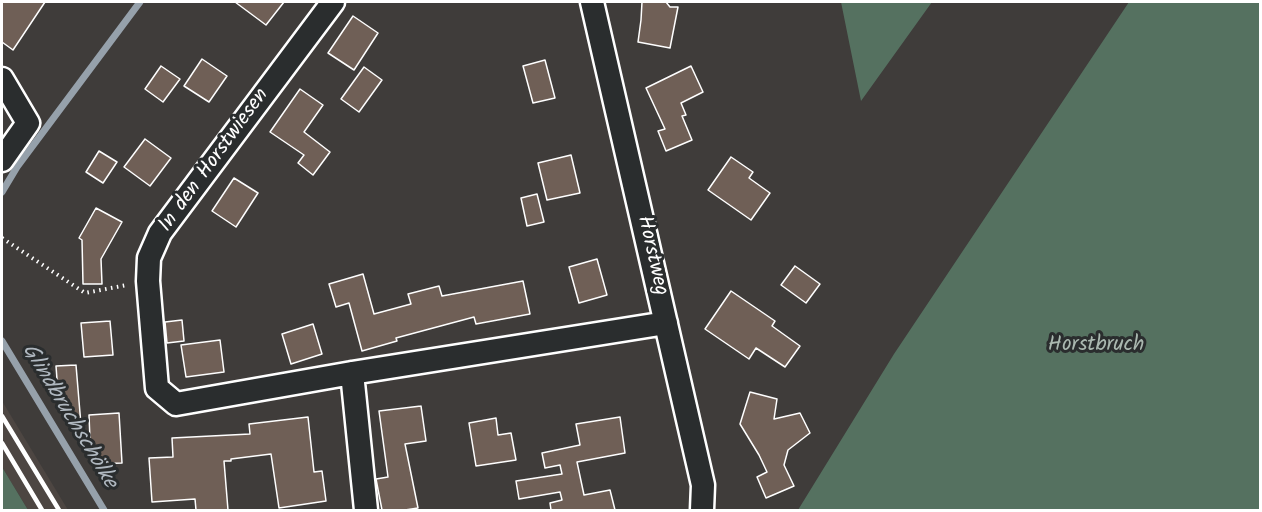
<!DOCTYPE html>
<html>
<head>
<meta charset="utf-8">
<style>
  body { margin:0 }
  #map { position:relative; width:1262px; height:512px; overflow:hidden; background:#3f3c3a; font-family:Kalam,sans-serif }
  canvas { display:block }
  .frame { position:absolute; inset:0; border:3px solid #fff; pointer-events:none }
</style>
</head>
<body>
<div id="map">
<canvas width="1262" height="512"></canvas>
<div class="frame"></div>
</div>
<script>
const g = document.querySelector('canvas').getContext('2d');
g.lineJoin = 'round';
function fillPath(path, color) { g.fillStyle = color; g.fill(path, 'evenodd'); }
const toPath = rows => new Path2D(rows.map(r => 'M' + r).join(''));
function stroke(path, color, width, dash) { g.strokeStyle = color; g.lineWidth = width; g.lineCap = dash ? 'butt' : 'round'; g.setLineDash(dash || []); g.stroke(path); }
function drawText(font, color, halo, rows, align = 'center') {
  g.font = font + ' Kalam,sans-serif'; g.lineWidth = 6; g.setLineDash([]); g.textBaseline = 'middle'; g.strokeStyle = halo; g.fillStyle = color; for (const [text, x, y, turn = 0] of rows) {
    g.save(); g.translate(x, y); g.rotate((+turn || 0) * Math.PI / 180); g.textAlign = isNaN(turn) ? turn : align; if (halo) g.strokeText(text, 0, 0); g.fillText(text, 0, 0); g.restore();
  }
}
fillPath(toPath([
  [2,401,68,510,28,510,2,467]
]), '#4d4642');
fillPath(toPath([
  [841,2,932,2,861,101],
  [1129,2,1260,2,1260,510,798,510,894,354],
  [2,467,28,510,2,510]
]), '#557160');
stroke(toPath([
  [2,192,17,167,140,2],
  [2,341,104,510]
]), '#96a1ab', 7);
const building = toPath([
  [2,2,45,2,13,50,2,42,2,2],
  [235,2,284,2,266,25,235,2],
  [642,2,666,2,670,7,678,7,670,48,638,42,641,20,642,2],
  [353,16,378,33,354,70,328,53,353,16],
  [202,59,227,76,209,102,184,86,202,59],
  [545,60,555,98,533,103,523,66,545,60],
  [161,66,180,79,163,102,145,89,161,66],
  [691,66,703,92,681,103,686,115,682,116,692,140,666,151,658,131,665,129,646,88,691,66],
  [364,67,382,80,359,112,341,99,364,67],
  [300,89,323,105,304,132,330,152,313,175,298,163,304,155,270,132,300,89],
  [145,139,171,158,150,186,124,167,145,139],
  [99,151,117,162,103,183,86,172,99,151],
  [571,155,580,193,547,200,538,163,571,155],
  [731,157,753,172,749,178,770,193,751,220,708,190,731,157],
  [234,178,258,193,236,227,212,211,234,178],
  [537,194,544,222,527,226,521,198,537,194],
  [96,208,122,222,101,259,102,284,83,284,82,240,79,238,96,208],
  [597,259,607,295,579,303,569,267,597,259],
  [795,266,820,284,806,303,781,285,795,266],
  [363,274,374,314,411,304,408,294,439,286,442,296,523,281,530,314,476,324,474,317,396,338,397,341,362,351,349,303,336,307,329,284,363,274],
  [731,291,775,321,772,326,800,346,785,367,756,348,749,359,705,329,731,291],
  [182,320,184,341,167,343,165,322,182,320],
  [110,321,113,355,84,357,81,323,110,321],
  [313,324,322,354,291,364,282,334,313,324],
  [220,340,224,372,186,377,181,345,220,340],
  [76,365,81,425,70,426,63,393,58,393,56,366,76,365],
  [750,392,777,399,774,419,800,413,810,433,788,450,784,465,794,486,766,498,757,477,767,472,759,455,740,424,750,392],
  [421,406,426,441,405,444,418,508,405,510,382,510,376,479,388,477,379,411,421,406],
  [119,413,122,463,91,464,89,415,119,413],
  [308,417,314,472,322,471,326,501,279,508,271,454,231,459,231,461,224,461,228,510,196,510,195,499,152,502,149,458,173,457,172,438,250,434,249,424,308,417],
  [620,417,625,453,577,462,584,495,610,490,615,510,551,510,550,503,562,500,560,492,519,499,516,481,562,474,560,465,545,468,542,453,580,445,576,424,620,417],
  [496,418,498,435,511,433,516,460,476,466,469,423,496,418]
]);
fillPath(building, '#6f5f56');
stroke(building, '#fff', 1.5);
const minor = toPath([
  [333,2,160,233,149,258,148,281,157,388,176,404,352,373,666,323],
  [592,2,703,485,702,510],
  [2,79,28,123,2,160],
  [352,373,366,510]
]);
stroke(minor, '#fff', 27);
stroke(toPath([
  [2,238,85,293,127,285]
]), '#fff', 4, [1.5, 4.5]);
stroke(minor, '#2a2d2e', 22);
stroke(toPath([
  [2,416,59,510],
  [2,443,42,510]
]), '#fff', 4.5);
drawText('21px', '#fff', '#2a2d2e', [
  ["In den Horstwiesen",215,161,-54],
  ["Horstweg",651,256,77]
]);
drawText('21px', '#aab8b0', '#2a2d2e', [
  ["Horstbruch",1096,346]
]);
drawText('italic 22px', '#b0b8c0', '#2a2d2e', [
  ["Glindbruchschölke",68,417,59]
]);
</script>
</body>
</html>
